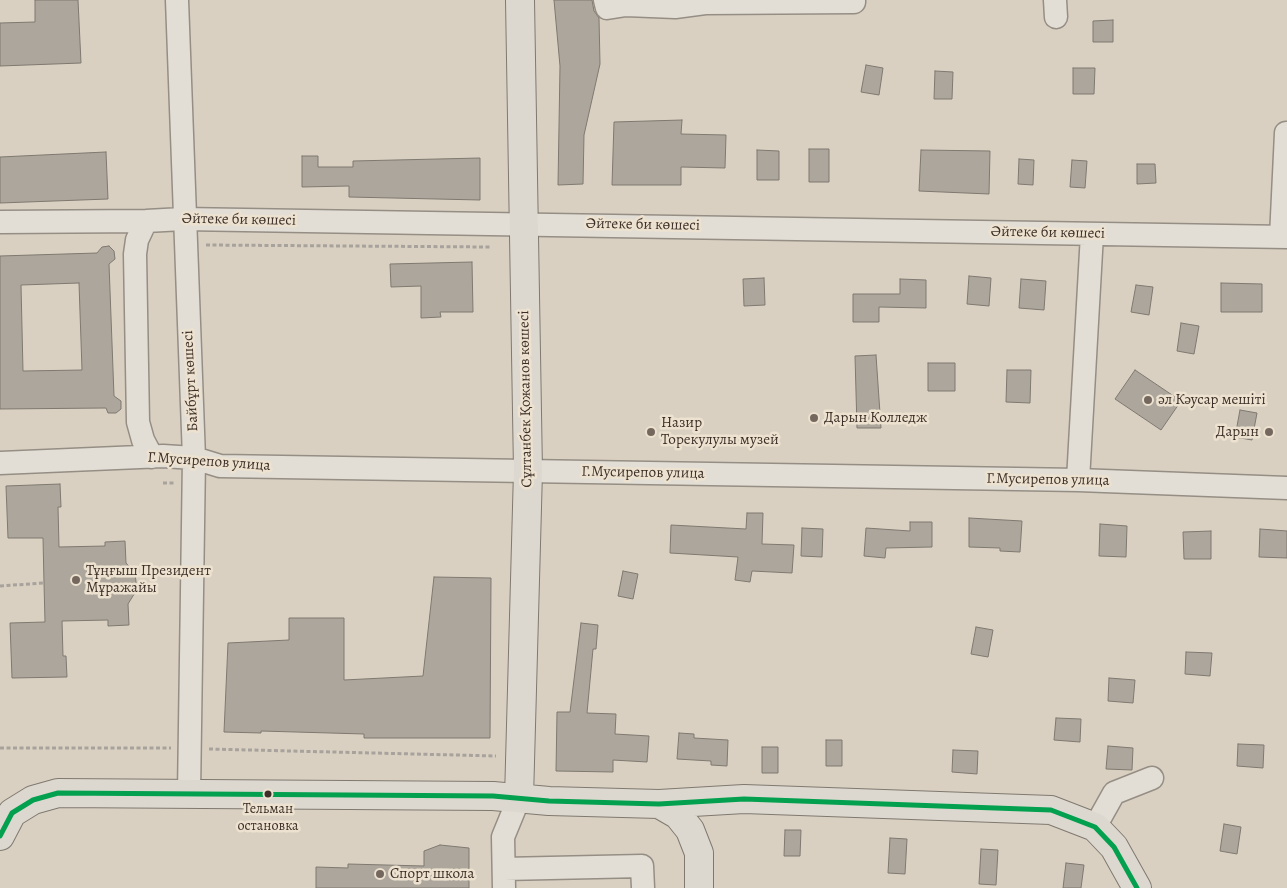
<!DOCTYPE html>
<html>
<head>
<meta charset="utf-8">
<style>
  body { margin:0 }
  canvas { display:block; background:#d9d0c1 }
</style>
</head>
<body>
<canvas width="1287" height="888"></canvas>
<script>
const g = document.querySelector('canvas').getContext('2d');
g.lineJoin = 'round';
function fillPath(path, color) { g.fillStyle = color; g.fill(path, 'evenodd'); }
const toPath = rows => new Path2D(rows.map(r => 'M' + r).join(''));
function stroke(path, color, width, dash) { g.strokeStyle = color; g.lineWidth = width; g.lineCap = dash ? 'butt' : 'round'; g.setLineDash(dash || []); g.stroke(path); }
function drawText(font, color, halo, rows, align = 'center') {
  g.font = font + ' Alegreya,serif'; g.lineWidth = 5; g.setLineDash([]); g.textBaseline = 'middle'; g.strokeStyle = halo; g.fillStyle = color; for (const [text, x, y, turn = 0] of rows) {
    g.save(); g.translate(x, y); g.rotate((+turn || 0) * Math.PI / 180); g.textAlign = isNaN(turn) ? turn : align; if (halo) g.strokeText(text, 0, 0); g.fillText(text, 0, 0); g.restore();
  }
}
const building = toPath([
  [35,0,78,0,81,63,0,66,0,23,35,22,35,0],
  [554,0,592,0,594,11,599,18,600,64,584,135,583,184,558,185,560,66,554,0],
  [1113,20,1113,42,1093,42,1093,21,1113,20],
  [866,65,883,68,879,95,861,92,866,65],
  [1073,68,1095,68,1094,94,1073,94,1073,68],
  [935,71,953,72,952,99,934,99,935,71],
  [682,120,681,134,726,135,725,168,681,167,681,185,612,185,614,122,682,120],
  [809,149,829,149,829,182,809,182,809,149],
  [757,150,779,151,779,180,757,180,757,150],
  [921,150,990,151,989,194,919,191,921,150],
  [106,152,108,199,0,203,0,157,106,152],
  [302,156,318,156,318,167,353,167,353,161,480,158,480,200,349,197,349,186,302,187,302,156],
  [1019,159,1034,160,1033,185,1018,184,1019,159],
  [1072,160,1087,161,1085,188,1070,187,1072,160],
  [1137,164,1155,164,1156,183,1137,184,1137,164],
  [109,246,114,251,115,259,109,264,114,396,121,401,121,409,116,413,108,413,106,408,0,409,0,256,97,253,102,247,109,246],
  [79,283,82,370,23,371,21,285,79,283],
  [472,262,473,312,440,312,441,317,421,318,421,286,391,287,390,264,472,262],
  [969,276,991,278,989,306,967,304,969,276],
  [764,278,765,305,744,306,743,279,764,278],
  [900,279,926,280,926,308,879,307,879,322,853,322,853,294,900,294,900,279],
  [1021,279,1046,281,1044,310,1019,308,1021,279],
  [1221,283,1262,284,1262,312,1221,312,1221,283],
  [1136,285,1153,287,1149,315,1131,312,1136,285],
  [1181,323,1199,326,1194,354,1177,351,1181,323],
  [876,355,881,428,857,428,855,356,876,355],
  [928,363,955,363,955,391,928,391,928,363],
  [1007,370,1031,370,1030,403,1006,402,1007,370],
  [1135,370,1181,401,1161,430,1115,399,1135,370],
  [1240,410,1257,413,1252,440,1235,437,1240,410],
  [60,484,61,507,58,507,59,547,105,546,105,542,125,541,126,563,135,573,136,582,136,591,128,604,129,625,108,626,108,620,62,621,63,656,66,656,67,677,12,678,10,623,45,622,44,583,43,538,8,538,6,486,60,484],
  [747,513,763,513,762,544,794,545,792,573,752,571,750,582,735,580,738,557,670,553,671,525,746,529,747,513],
  [969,518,1022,521,1020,552,1000,551,1000,548,969,547,969,518],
  [910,522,932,522,932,547,886,548,885,558,864,556,866,528,910,531,910,522],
  [1100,524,1127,526,1126,557,1099,556,1100,524],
  [802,528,823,529,822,557,801,556,802,528],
  [1260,529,1287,531,1287,558,1259,557,1260,529],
  [1211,531,1211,559,1184,559,1183,532,1211,531],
  [623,571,638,574,633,599,618,596,623,571],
  [434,577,491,578,490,738,364,738,364,734,261,731,261,733,224,732,228,643,289,640,289,618,344,618,344,680,423,676,434,577],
  [581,623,598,625,596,649,593,649,587,713,616,714,615,734,649,736,647,762,613,760,613,772,556,771,557,712,570,712,581,623],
  [976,627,993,630,988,657,971,654,976,627],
  [1186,652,1212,653,1210,676,1185,674,1186,652],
  [1109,678,1135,680,1133,703,1108,701,1109,678],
  [1056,718,1081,719,1080,742,1054,740,1056,718],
  [679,733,694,734,694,738,728,740,727,766,711,765,711,761,677,759,679,733],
  [826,740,842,740,842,766,826,766,826,740],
  [1238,744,1264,745,1263,768,1237,766,1238,744],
  [1108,746,1133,748,1132,770,1106,769,1108,746],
  [762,747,778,747,778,773,762,773,762,747],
  [953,750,978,751,977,774,952,772,953,750],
  [1224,824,1241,827,1237,854,1220,851,1224,824],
  [785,830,801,830,800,856,784,856,785,830],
  [890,838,907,839,905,874,888,873,890,838],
  [440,845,469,848,469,888,316,888,316,867,348,868,348,864,424,866,424,851,440,845],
  [981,849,998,850,996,885,979,884,981,849],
  [1066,863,1084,865,1081,888,1063,888,1066,863]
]);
fillPath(building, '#aca69c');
stroke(building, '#7f7970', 1);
const minor = toPath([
  [177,0,194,458,189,793],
  [605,0,607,8,626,5,675,7,705,3],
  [704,0,705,3,854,2,854,0],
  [1055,0,1056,17],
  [146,221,137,240,135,254,138,422,143,440,152,457],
  [0,222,146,221,183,219,1287,237],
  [1281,237,1286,133],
  [0,463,163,456,194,458,220,466,1078,480,1287,488],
  [1078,480,1092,234],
  [1095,827,1114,793,1152,778],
  [504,869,642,866,643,888],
  [504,888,503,837,519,798]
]);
const major = toPath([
  [519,798,528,471,520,0],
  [659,804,678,815,690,830,699,853,699,888],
  [0,836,12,813,33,800,58,793,493,796,549,801,659,804,744,799,1051,810,1095,827,1114,847,1137,888]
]);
stroke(minor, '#958e85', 25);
stroke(major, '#7f7970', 30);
stroke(toPath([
  [206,245,490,247],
  [163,483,175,483],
  [0,586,44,583],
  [0,748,171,748],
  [209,749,496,756]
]), '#a7a29c', 3, [4, 2.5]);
stroke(minor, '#e2ded5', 22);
stroke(major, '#ddd8cf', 28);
stroke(toPath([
  [0,836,12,813,33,800,58,793,493,796,549,801,659,804,744,799,1051,810,1095,827,1114,847,1137,888]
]), '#03a04f', 5);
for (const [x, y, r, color] of [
  [1148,400,5,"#74675d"],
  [814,418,5,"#74675d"],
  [651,432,5,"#74675d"],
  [1269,432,5,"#74675d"],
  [76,580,5,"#74675d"],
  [268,794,4.5,"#3d2f27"],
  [380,874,5,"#74675d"]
]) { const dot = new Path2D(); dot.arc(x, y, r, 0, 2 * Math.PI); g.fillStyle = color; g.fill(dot); stroke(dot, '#ede2d0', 2); }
drawText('14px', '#3d2f27', '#ede2d0', [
  ["Тельман",268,810],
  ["остановка",268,827]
]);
drawText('15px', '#3d2f27', '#ede2d0', [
  ["Әйтеке би көшесі",239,220,1],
  ["Әйтеке би көшесі",643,225,1],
  ["Әйтеке би көшесі",1048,233,1],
  ["Байбұрт көшесі",191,381,-93],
  ["Сұлтанбек Қожанов көшесі",526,399,-91],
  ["Г.Мусирепов улица",209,462,4],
  ["Г.Мусирепов улица",643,473,1],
  ["Г.Мусирепов улица",1048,480,1]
]);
drawText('15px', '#3d2f27', '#ede2d0', [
  ["әл Кәусар мешіті",1158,400],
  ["Дарын Колледж",824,418],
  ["Назир",661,423],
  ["Торекулулы музей",661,440],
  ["Дарын",1259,432,"right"],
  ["Тұңғыш Президент",86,571],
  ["Мұражайы",86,588],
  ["Спорт школа",390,874]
], 'left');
</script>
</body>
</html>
